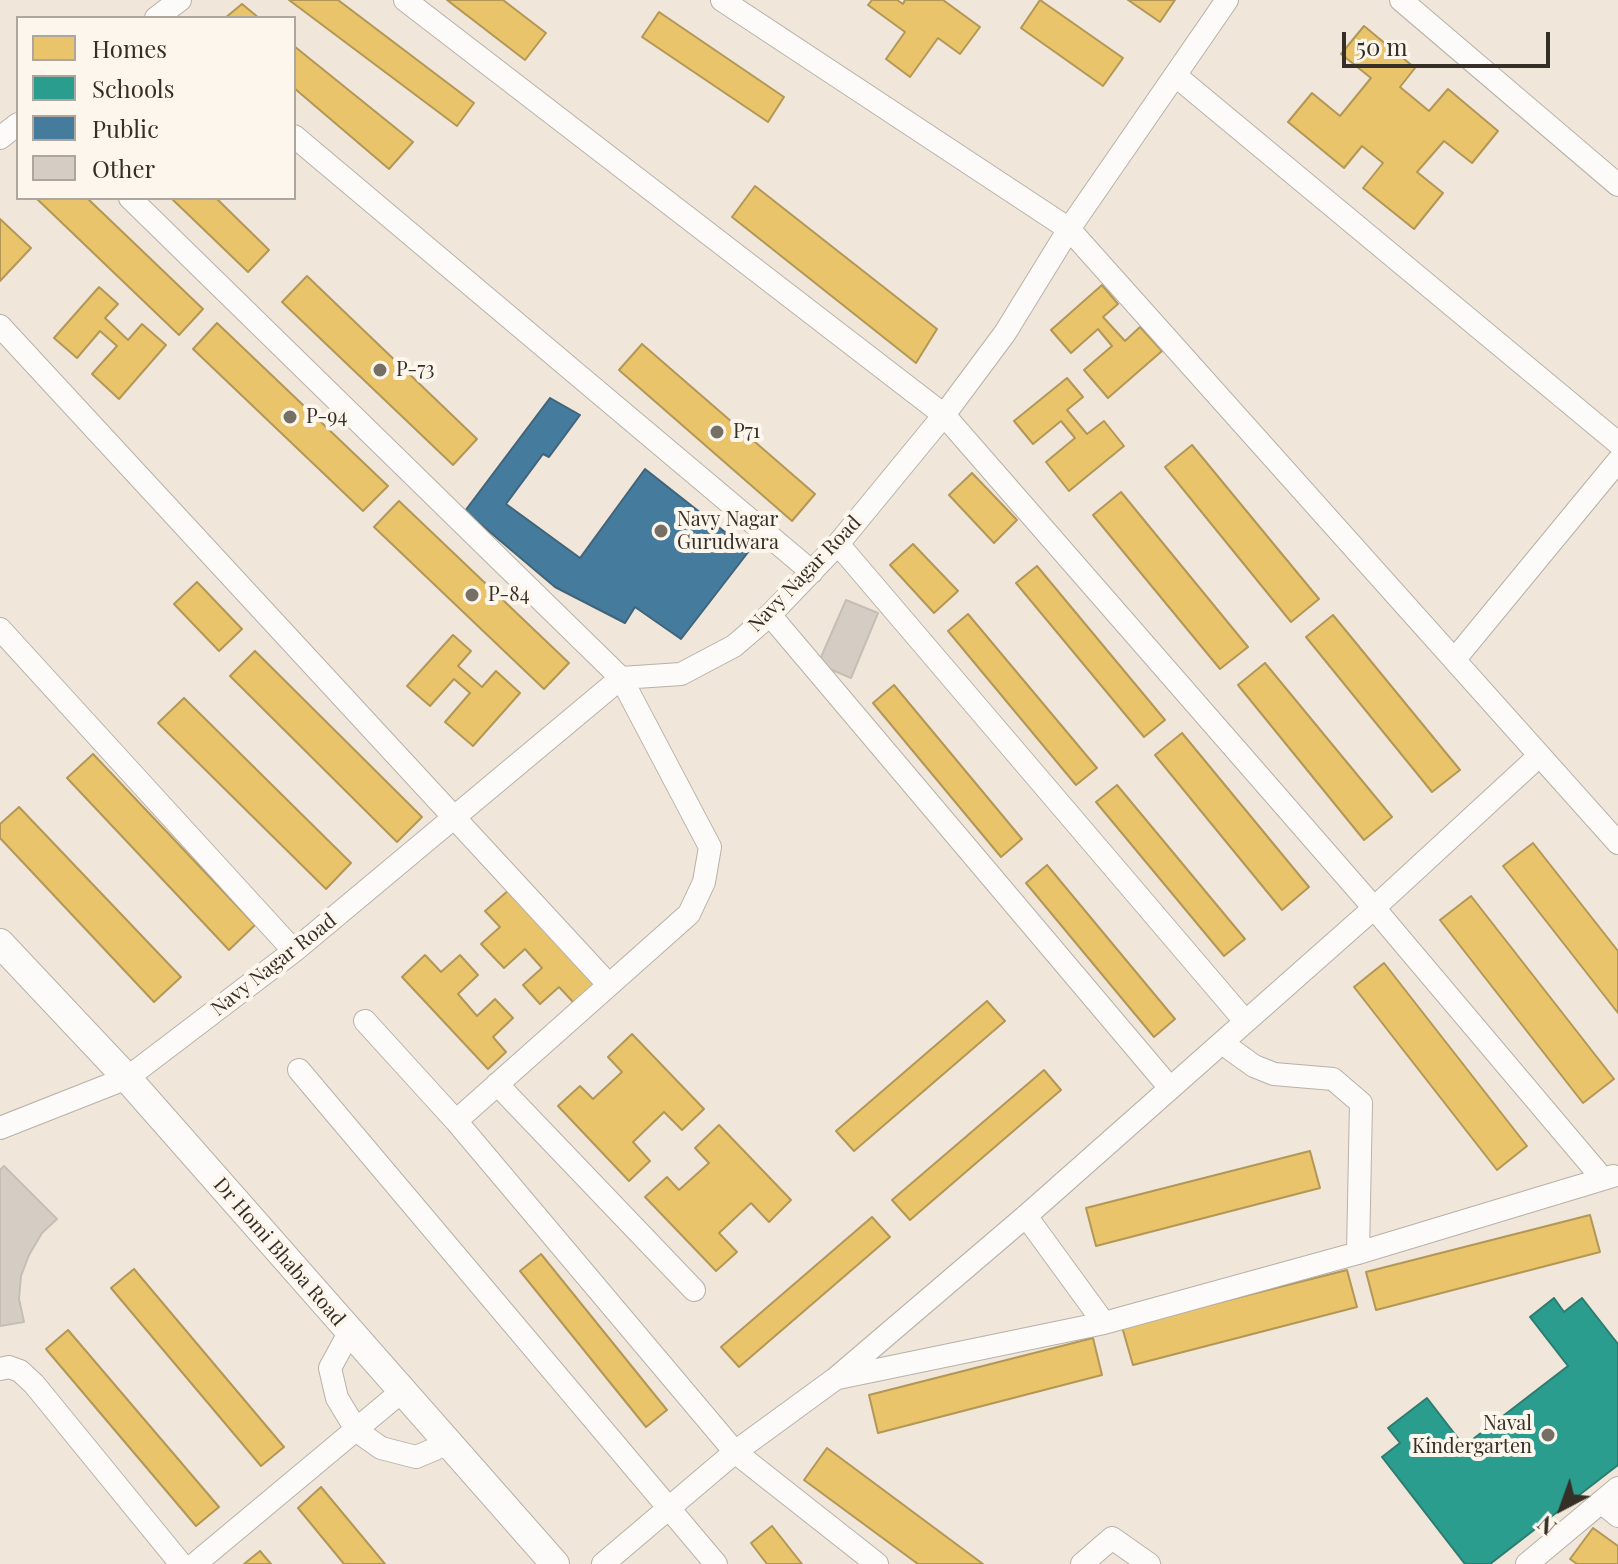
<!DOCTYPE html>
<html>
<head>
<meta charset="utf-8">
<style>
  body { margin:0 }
  #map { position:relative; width:1618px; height:1564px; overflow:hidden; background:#f0e6da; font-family:"Playfair Display",serif }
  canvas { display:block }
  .legend { position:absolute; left:16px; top:16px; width:280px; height:184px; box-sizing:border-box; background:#fdf6ed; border:2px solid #ada69e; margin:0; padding:10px 14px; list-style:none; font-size:24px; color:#352f27 }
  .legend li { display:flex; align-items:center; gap:16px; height:40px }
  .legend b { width:40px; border:2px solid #ada69e }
  .north { position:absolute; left:1522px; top:1468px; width:80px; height:80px; -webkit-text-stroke:6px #fdf6ed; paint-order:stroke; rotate:221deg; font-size:22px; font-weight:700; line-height:32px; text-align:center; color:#352f27 }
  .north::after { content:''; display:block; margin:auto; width:28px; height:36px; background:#352f27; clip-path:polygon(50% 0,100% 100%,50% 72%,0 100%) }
  .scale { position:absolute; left:1342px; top:32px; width:208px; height:36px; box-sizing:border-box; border:4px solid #352f27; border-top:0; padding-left:10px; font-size:24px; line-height:28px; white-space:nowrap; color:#352f27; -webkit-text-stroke:6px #fdf6ed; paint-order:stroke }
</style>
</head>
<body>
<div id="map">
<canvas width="1618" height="1564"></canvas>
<ul class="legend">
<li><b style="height:22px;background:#e9c46a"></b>Homes</li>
<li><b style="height:22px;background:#2a9d8f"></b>Schools</li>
<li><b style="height:22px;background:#457b9d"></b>Public</li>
<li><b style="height:22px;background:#d5cdc4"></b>Other</li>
</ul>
<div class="north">N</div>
<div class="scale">50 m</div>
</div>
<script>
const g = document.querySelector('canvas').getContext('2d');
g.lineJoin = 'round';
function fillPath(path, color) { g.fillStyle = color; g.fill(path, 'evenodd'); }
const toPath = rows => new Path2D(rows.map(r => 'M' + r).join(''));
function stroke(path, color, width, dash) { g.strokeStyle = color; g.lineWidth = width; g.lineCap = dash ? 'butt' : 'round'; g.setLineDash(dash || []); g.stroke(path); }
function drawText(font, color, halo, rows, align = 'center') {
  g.font = font + ' "Playfair Display",serif'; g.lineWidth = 8; g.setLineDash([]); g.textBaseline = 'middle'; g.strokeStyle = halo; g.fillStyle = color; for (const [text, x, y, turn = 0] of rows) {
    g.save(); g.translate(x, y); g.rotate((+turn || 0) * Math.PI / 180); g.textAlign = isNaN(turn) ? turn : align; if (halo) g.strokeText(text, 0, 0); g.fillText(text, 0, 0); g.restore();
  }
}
const homes = toPath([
  [289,0,338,0,474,103,457,126,289,0],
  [447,0,503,0,546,33,525,60,447,0],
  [872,0,897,0,903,4,905,0,943,0,980,27,960,54,938,38,910,77,886,59,905,32,868,5,872,0],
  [1040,0,1123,58,1103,86,1021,28,1040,0],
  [1128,0,1175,0,1160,22,1128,0],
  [242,4,259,18,225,18,242,4],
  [659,12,784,97,768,122,642,37,659,12],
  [1364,26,1415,68,1400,87,1429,111,1448,89,1498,131,1472,163,1444,141,1417,172,1443,193,1414,229,1363,188,1383,163,1362,146,1344,168,1288,122,1312,93,1340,116,1371,78,1341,54,1364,26],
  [294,46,413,142,389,169,294,88,294,46],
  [755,186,937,329,916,363,732,217,755,186],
  [36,198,87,198,203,309,179,335,36,198],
  [171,198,216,198,269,250,248,272,171,198],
  [0,219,31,248,0,281,0,219],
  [307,276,477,439,453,465,282,302,307,276],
  [1102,285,1118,304,1103,317,1125,341,1140,327,1162,351,1108,398,1084,370,1112,346,1098,329,1071,353,1051,330,1102,285],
  [99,287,118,304,105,318,128,340,142,324,166,345,119,399,92,374,117,346,100,331,77,358,54,338,99,287],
  [217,323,388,486,363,511,193,349,217,323],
  [642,344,815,494,792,521,619,370,642,344],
  [1067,378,1083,397,1067,410,1087,434,1104,421,1124,446,1069,491,1046,462,1075,438,1061,421,1033,444,1014,421,1067,378],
  [1192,445,1319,599,1291,622,1165,467,1192,445],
  [972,473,1017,520,994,543,949,495,972,473],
  [1121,492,1248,647,1220,669,1093,515,1121,492],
  [399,501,569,663,544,689,374,527,399,501],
  [913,544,958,591,934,613,890,565,913,544],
  [1037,566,1165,720,1144,737,1016,583,1037,566],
  [197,582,242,629,219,651,174,604,197,582],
  [968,614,1097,768,1076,785,948,631,968,614],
  [1333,615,1460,770,1432,792,1306,637,1333,615],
  [453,635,471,651,458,666,482,687,496,671,520,693,473,746,445,722,470,693,454,679,430,706,407,686,453,635],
  [255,651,422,817,397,842,230,676,255,651],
  [1265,663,1392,817,1364,840,1238,685,1265,663],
  [894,685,1022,839,1001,857,873,703,894,685],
  [184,698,351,863,326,889,158,723,184,698],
  [1182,733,1309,887,1282,910,1155,755,1182,733],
  [93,754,255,925,229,950,67,778,93,754],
  [1117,785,1245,939,1224,956,1096,802,1117,785],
  [19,807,181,977,154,1002,0,838,0,824,19,807],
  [1533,843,1618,951,1618,1013,1503,866,1533,843],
  [1047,865,1175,1019,1154,1037,1026,883,1047,865],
  [510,889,596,983,574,1003,559,987,540,1004,523,985,542,968,525,949,504,968,481,944,500,927,485,911,510,889],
  [1471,896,1614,1079,1583,1103,1440,920,1471,896],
  [425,955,441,972,460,955,478,975,458,994,477,1016,495,999,513,1018,493,1037,506,1052,488,1069,402,977,425,955],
  [1384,963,1527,1146,1497,1170,1354,987,1384,963],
  [987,1001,1005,1021,854,1151,836,1131,987,1001],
  [632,1034,704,1109,682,1130,664,1112,633,1142,650,1161,629,1181,558,1106,580,1086,593,1099,622,1072,608,1057,632,1034],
  [1044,1070,1061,1090,910,1220,892,1200,1044,1070],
  [719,1125,791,1200,769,1222,751,1203,719,1233,737,1252,716,1271,645,1197,667,1177,679,1190,709,1163,695,1148,719,1125],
  [1310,1151,1320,1188,1096,1246,1086,1208,1310,1151],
  [1590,1215,1600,1252,1376,1310,1366,1272,1590,1215],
  [872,1217,890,1237,739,1367,721,1347,872,1217],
  [541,1254,667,1410,646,1427,520,1271,541,1254],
  [134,1269,284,1447,261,1466,111,1288,134,1269],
  [1347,1270,1357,1307,1133,1365,1122,1327,1347,1270],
  [68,1330,219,1507,196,1526,46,1349,68,1330],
  [1093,1338,1102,1375,878,1433,869,1395,1093,1338],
  [827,1448,983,1564,918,1564,804,1480,827,1448],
  [321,1487,385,1564,344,1564,298,1508,321,1487],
  [772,1526,802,1564,767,1564,751,1543,772,1526],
  [1593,1528,1618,1546,1618,1564,1577,1564,1570,1559,1593,1528],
  [260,1551,271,1564,244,1564,260,1551]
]);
fillPath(homes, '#e9c46a');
stroke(homes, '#b39756', 2);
const schools = toPath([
  [1554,1298,1564,1312,1582,1298,1618,1344,1618,1465,1490,1564,1465,1564,1382,1457,1400,1443,1388,1428,1427,1398,1464,1446,1568,1366,1530,1317,1554,1298]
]);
fillPath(schools, '#2a9d8f');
stroke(schools, '#2d7c70', 2);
const public = toPath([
  [550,398,580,415,549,457,543,454,506,504,580,558,645,469,749,551,681,639,635,607,625,623,555,587,465,511,550,398]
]);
fillPath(public, '#457b9d');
stroke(public, '#40647a', 2);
const building = toPath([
  [846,600,878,613,851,678,818,664,846,600],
  [4,1166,57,1219,42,1233,29,1255,21,1276,19,1299,24,1322,0,1326,0,1170,4,1166]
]);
fillPath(building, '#d5cdc4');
stroke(building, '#c6beb5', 2);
const minor = toPath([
  [405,0,944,415,1374,908,1603,1179],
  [722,0,1069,229,1618,843],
  [1401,0,1618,185],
  [156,18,180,0],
  [1176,76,1618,443],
  [294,136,812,572],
  [0,138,18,124],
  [130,198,621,678,710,847,704,882,689,914,456,1121],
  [0,326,609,985],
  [838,544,1245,1021],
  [770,615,1170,1088],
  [0,629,294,951],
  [1455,659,1618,461],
  [365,1021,456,1121,735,1452,877,1564],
  [1222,1043,1254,1066,1274,1074,1333,1079,1361,1103,1358,1253],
  [299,1070,716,1564],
  [497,1084,694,1290],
  [0,1128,127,1078,294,951,621,678,681,674,734,646,770,615,838,544,944,415,1005,333,1069,229,1227,0],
  [1026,1216,1104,1323],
  [349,1333,330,1368,337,1398,357,1431,381,1448,416,1457,447,1444],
  [0,1369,9,1367,20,1371,34,1384,181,1564],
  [838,1378,1104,1323,1358,1253,1613,1176],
  [1601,1502,1618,1516],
  [195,1564,401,1392],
  [603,1564,735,1452,835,1379,1026,1216,1374,908,1539,756],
  [1082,1564,1112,1538,1149,1564],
  [1527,1564,1618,1488]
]);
const tertiary = toPath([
  [0,943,127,1078,555,1564]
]);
stroke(minor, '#b8b1a7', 24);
stroke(tertiary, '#b8b1a7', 30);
stroke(minor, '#fdfbf9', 22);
stroke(tertiary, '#fdfbf9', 28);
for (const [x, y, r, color] of [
  [380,370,8,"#766f66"],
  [290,417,8,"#766f66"],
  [717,432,8,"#766f66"],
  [661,531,8,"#766f66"],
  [472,595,8,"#766f66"],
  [1548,1435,8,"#766f66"]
]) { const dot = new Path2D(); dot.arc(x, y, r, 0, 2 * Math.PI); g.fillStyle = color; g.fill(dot); stroke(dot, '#fdf6ed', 3); }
drawText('20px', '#352f27', '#fdf6ed', [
  ["P-73",396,370],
  ["P-94",306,417],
  ["P71",733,432],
  ["Navy Nagar",677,520],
  ["Gurudwara",677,543],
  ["P-84",488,595],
  ["Naval",1532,1424,"right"],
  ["Kindergarten",1532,1447,"right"]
], 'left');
drawText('20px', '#352f27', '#fdf6ed', [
  ["Navy Nagar Road",805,574,-46],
  ["Navy Nagar Road",274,965,-38],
  ["Dr Homi Bhaba Road",279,1252,49]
]);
</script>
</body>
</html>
